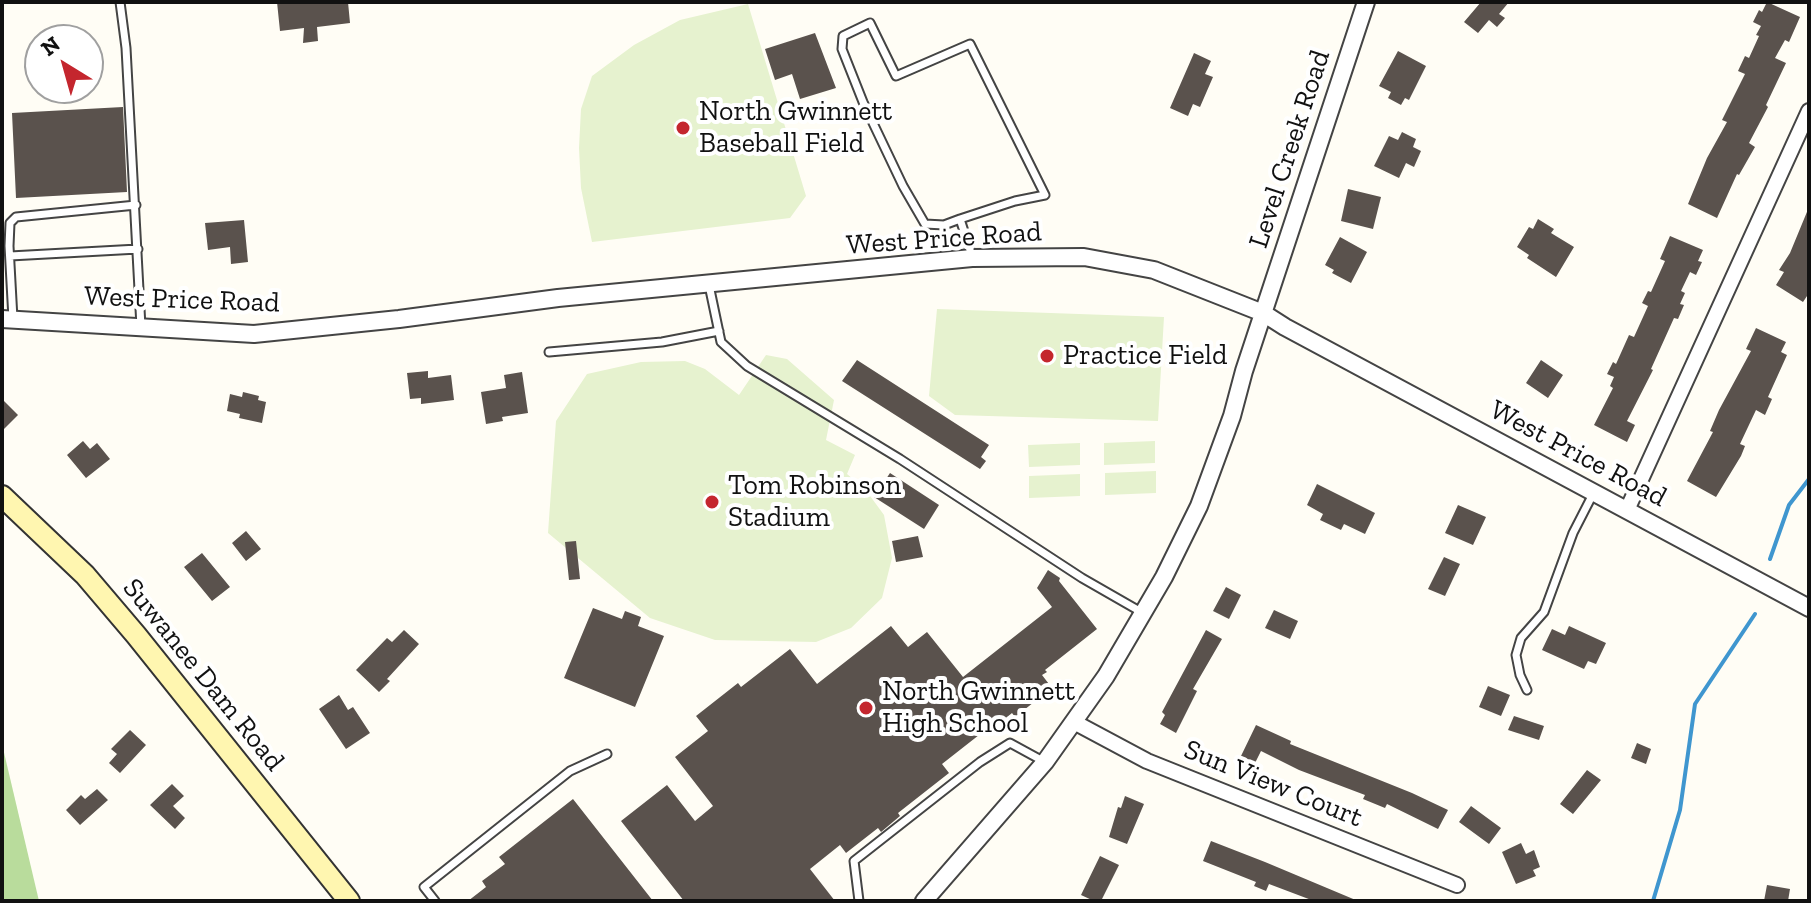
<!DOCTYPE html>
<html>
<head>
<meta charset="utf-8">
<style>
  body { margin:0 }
  #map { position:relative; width:1811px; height:903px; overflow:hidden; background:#fffdf5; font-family:"Zilla Slab",serif }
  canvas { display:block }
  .frame { position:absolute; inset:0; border:4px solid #111; pointer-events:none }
  .north { position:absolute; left:24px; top:24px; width:80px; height:80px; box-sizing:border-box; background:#fff; border:2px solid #a0a0a0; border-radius:50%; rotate:323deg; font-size:22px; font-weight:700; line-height:32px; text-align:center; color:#111 }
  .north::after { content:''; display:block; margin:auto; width:28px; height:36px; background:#c4262e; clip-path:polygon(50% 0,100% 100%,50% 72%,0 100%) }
</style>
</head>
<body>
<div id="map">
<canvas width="1811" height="903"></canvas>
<div class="frame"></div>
<div class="north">N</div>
</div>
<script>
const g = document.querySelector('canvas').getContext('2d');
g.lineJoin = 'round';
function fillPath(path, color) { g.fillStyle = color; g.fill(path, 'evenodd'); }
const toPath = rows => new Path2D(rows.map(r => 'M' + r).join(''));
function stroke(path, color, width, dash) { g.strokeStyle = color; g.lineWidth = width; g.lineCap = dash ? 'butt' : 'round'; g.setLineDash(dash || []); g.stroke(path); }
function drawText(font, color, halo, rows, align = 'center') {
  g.font = font + ' "Zilla Slab",serif'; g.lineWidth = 8; g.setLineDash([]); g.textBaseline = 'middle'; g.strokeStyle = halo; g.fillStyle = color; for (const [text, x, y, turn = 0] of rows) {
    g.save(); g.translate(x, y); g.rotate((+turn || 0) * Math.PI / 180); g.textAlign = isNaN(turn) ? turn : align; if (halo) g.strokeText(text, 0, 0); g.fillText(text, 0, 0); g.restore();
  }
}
fillPath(toPath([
  [2,744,39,901,2,901]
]), '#b9dc9c');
fillPath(toPath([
  [748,4,806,196,790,218,592,242,581,188,579,148,581,109,592,76,634,45,680,20],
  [937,309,1164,317,1158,421,955,415,929,396],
  [766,355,787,359,834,400,826,440,855,455,847,474,865,489,884,515,892,558,882,598,851,628,816,642,715,640,650,618,548,533,556,421,587,374,641,362,685,361,705,369,739,395],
  [1155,441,1155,463,1104,465,1104,443],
  [1080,443,1080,465,1029,467,1028,445],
  [1156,471,1156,493,1105,495,1105,473],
  [1080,474,1080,496,1029,498,1029,476]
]), '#e6f2cf');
stroke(toPath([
  [1770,559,1789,505,1809,479],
  [1653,901,1680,810,1695,704,1755,614]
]), '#3f96cf', 4);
fillPath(toPath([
  [277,2,348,2,350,23,317,27,318,41,303,43,304,28,280,31],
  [1481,2,1509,2,1499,14,1505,18,1497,27,1489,20,1478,33,1464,22],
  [1767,2,1800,17,1789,42,1785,40,1775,58,1786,63,1766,105,1768,107,1749,143,1755,147,1739,175,1737,174,1717,218,1688,204,1707,158,1727,122,1722,120,1745,74,1738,71,1745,56,1749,58,1759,36,1756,35,1761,26,1753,22,1759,10,1762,12],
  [815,33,836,88,800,99,792,74,775,80,765,49],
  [1398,51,1426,66,1409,100,1405,98,1401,105,1388,98,1391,92,1379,86],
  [1194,53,1211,61,1205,74,1213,77,1200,107,1193,104,1188,116,1170,108],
  [123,107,127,192,16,198,12,113],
  [1402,132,1416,139,1413,147,1421,151,1414,167,1406,163,1399,178,1374,166,1389,136,1398,140],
  [1348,189,1381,197,1373,229,1341,221],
  [1809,207,1809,293,1803,302,1776,285,1784,272,1779,270,1790,253],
  [1538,219,1554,229,1551,233,1574,247,1556,277,1527,258,1529,255,1517,247,1529,227,1533,229],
  [244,220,248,262,231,264,230,247,208,250,205,223],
  [1670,236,1703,250,1698,261,1702,262,1696,275,1690,272,1681,291,1685,293,1680,304,1684,305,1678,319,1674,318,1651,369,1653,370,1627,421,1635,425,1627,442,1594,425,1613,388,1610,386,1614,377,1607,374,1613,362,1616,364,1629,335,1634,337,1648,306,1642,303,1648,291,1651,292,1665,261,1660,259],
  [1340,237,1367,252,1351,283,1332,273,1334,270,1325,265],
  [1756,328,1786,342,1781,352,1787,355,1768,397,1772,399,1765,415,1756,410,1740,444,1745,446,1741,456,1716,497,1687,481,1713,432,1710,431,1719,410,1751,351,1746,349],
  [857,360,989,445,981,457,986,461,980,469,842,381],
  [1541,360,1563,375,1548,398,1526,383],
  [428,371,428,378,451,375,454,400,421,404,421,398,410,399,407,373],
  [522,372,528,413,502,417,503,421,486,424,481,392,506,388,504,375],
  [243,392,259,396,258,400,266,402,262,423,239,418,240,414,227,411,230,394,242,397],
  [2,399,18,415,2,431],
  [83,441,90,449,97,443,110,459,86,478,67,455],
  [890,473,939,505,924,529,874,497],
  [1317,484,1375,513,1365,534,1344,524,1341,530,1320,520,1323,514,1307,505],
  [1458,505,1486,517,1473,545,1445,533],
  [246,531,261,549,246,561,232,543],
  [918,536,923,557,896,562,892,541],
  [576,541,580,579,569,580,565,542],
  [202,553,230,587,212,601,184,567],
  [1444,557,1460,564,1445,596,1428,589],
  [1048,570,1060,578,1059,581,1097,629,1045,670,1047,672,1042,675,1052,688,1015,717,1012,713,995,727,993,724,942,764,949,773,898,813,900,816,881,832,878,828,846,853,840,845,810,869,835,901,684,901,621,821,667,785,695,821,713,806,675,757,708,731,696,716,738,683,741,687,790,649,817,684,891,626,908,647,927,632,963,677,1052,607,1037,588],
  [1226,587,1241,595,1229,619,1213,611],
  [593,608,622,619,625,611,641,617,638,626,664,636,635,707,564,678],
  [1274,610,1298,621,1290,639,1265,628],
  [1569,626,1606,643,1596,664,1588,661,1584,669,1542,650,1552,629,1565,635],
  [404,630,419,644,387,679,390,681,379,692,356,670,387,638,392,642],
  [1206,630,1222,639,1193,689,1197,691,1176,733,1160,724,1165,715,1162,712],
  [1488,686,1510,695,1501,716,1479,707],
  [339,695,348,710,353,707,370,733,346,749,319,709],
  [1514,716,1544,726,1539,740,1508,730],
  [1256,725,1291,741,1290,744,1412,793,1448,810,1438,829,1387,804,1385,808,1363,799,1365,795,1299,770,1261,751,1255,763,1241,756],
  [130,730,146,745,120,773,109,763,117,754,111,749],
  [1637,743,1651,749,1646,764,1631,758],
  [1587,770,1601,780,1573,814,1560,804],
  [172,784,184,796,173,806,185,818,175,829,150,805],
  [97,789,108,800,80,825,66,810,81,795,85,799],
  [1125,796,1144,804,1127,844,1109,837,1118,807,1121,808],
  [573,799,653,901,468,901,486,887,482,881,505,864,499,857],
  [1471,806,1501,828,1489,844,1459,822],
  [1211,841,1265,862,1358,901,1314,901,1269,884,1266,891,1254,886,1256,882,1203,861],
  [1521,843,1526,854,1534,850,1540,867,1533,870,1536,876,1516,884,1502,852],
  [1100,856,1119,865,1101,901,1094,901,1081,895],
  [1767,885,1790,889,1788,901,1764,901]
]), '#5a524d');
const service = toPath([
  [120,2,126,48,141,327],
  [960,219,944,225,925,224,903,186,863,102,842,49,843,36,870,23,896,76,970,44,1045,195,1015,201,960,219,972,256],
  [10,256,138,249],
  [709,285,721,342,747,366,900,459,1082,578,1143,613],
  [13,319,9,246,10,223,16,217,136,205],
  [549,352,662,342,719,331],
  [1527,690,1520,675,1516,655,1521,638,1544,612,1573,533,1593,494],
  [435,901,424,887,570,771,607,754],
  [859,901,854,861,980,762,1010,743,1043,761]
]);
const minor = toPath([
  [1627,510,1809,111],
  [1074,722,1147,761,1457,885]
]);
const tertiary = toPath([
  [2,319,254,334,399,319,558,298,972,258,1084,257,1154,270,1263,313,1285,327,1809,608],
  [924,901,1045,762,1106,676,1164,577,1199,506,1232,416,1244,371,1366,2]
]);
const secondary = toPath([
  [2,496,85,575,136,635,349,901]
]);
stroke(service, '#444', 11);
stroke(minor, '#444', 18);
stroke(tertiary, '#444', 20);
stroke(secondary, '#333', 24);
stroke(service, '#fff', 7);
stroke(minor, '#fff', 14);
stroke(tertiary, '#fff', 16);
stroke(secondary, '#fff6b0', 20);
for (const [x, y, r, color] of [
  [683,128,8,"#c4262e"],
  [1047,356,8,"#c4262e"],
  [712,502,8,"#c4262e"],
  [866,708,8,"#c4262e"]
]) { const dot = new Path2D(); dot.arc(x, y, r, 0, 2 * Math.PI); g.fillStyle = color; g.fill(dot); stroke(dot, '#fff', 3); }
drawText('28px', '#111', '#fff', [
  ["North Gwinnett",699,112],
  ["Baseball Field",699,144],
  ["Practice Field",1063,356],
  ["Tom Robinson",728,486],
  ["Stadium",728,518],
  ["North Gwinnett",882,692],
  ["High School",882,724]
], 'left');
drawText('28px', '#111', '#fff', [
  ["Level Creek Road",1290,149,-72],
  ["West Price Road",944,239,-4],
  ["West Price Road",182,300,2],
  ["West Price Road",1578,454,28],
  ["Suwanee Dam Road",203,675,51],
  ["Sun View Court",1273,784,22]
]);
</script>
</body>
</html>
